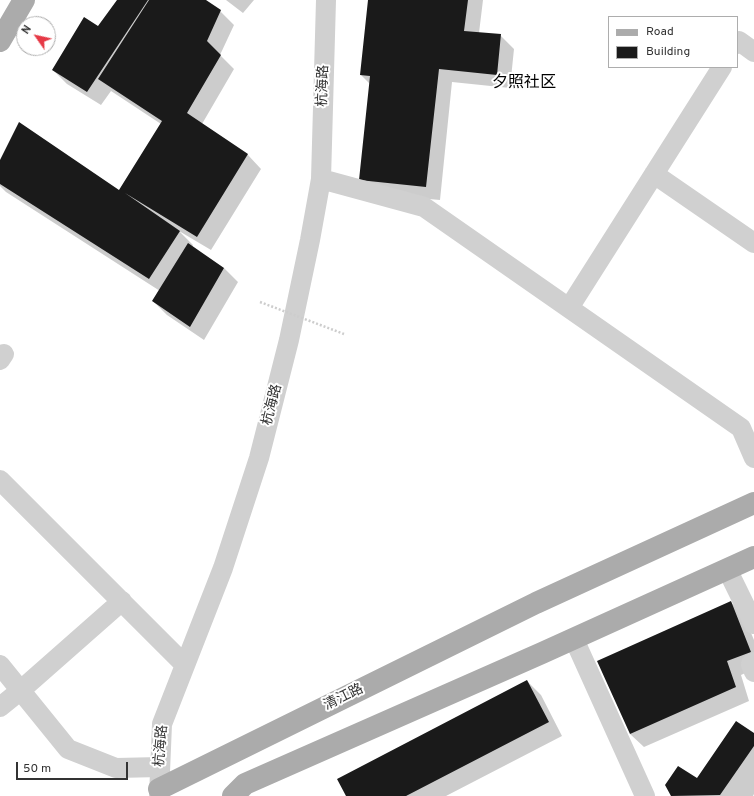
<!DOCTYPE html>
<html>
<head>
<meta charset="utf-8">
<style>
  body { margin:0 }
  #map { position:relative; width:754px; height:796px; overflow:hidden; background:#fff; font-family:Overpass,sans-serif }
  canvas { display:block }
  .legend { position:absolute; left:608px; top:16px; width:130px; height:52px; box-sizing:border-box; background:#fff; border:1px solid #adadad; margin:0; padding:5px 7px; list-style:none; font-size:12px; color:#333 }
  .legend li { display:flex; align-items:center; gap:8px; height:20px }
  .legend b { width:20px; border:1px solid #adadad }
  .north { position:absolute; left:16px; top:16px; width:40px; height:40px; box-sizing:border-box; background:#fff; border:1px solid #adadad; border-radius:50%; rotate:304deg; font-size:11px; font-weight:700; line-height:16px; text-align:center; color:#333 }
  .north::after { content:''; display:block; margin:auto; width:14px; height:18px; background:#e63946; clip-path:polygon(50% 0,100% 100%,50% 72%,0 100%) }
  .scale { position:absolute; left:16px; top:762px; width:112px; height:18px; box-sizing:border-box; border:2px solid #333; border-top:0; padding-left:5px; font-size:12px; line-height:14px; white-space:nowrap; color:#333; -webkit-text-stroke:3px #fff; paint-order:stroke }
</style>
</head>
<body>
<div id="map">
<canvas width="754" height="796"></canvas>
<ul class="legend">
<li><b style="height:5px;background:#ababab"></b>Road</li>
<li><b style="height:11px;background:#1a1a1a"></b>Building</li>
</ul>
<div class="north">N</div>
<div class="scale">50 m</div>
</div>
<script>
const g = document.querySelector('canvas').getContext('2d');
g.lineJoin = 'round';
function fillPath(path, color) { g.fillStyle = color; g.fill(path, 'evenodd'); }
const toPath = rows => new Path2D(rows.map(r => 'M' + r).join(''));
function stroke(path, color, width, dash) { g.strokeStyle = color; g.lineWidth = width; g.lineCap = dash ? 'butt' : 'round'; g.setLineDash(dash || []); g.stroke(path); }
function drawText(font, color, halo, rows, align = 'center') {
  g.font = font + ' Overpass,"Noto Sans SC",sans-serif'; g.lineWidth = 4; g.setLineDash([]); g.textBaseline = 'middle'; g.strokeStyle = halo; g.fillStyle = color; for (const [text, x, y, turn = 0] of rows) {
    g.save(); g.translate(x, y); g.rotate((+turn || 0) * Math.PI / 180); g.textAlign = isNaN(turn) ? turn : align; if (halo) g.strokeText(text, 0, 0); g.fillText(text, 0, 0); g.restore();
  }
}
fillPath(toPath([
  [118,0,204,0,220,11,234,25,220,55,234,69,202,124,248,155,261,169,211,250,179,231,193,245,192,247,224,268,238,282,204,340,167,315,153,301,160,291,6,192,0,186,0,162,119,191,161,124,111,91,101,105,67,84,53,70,98,28],
  [226,0,254,0,243,13],
  [369,0,483,0,479,33,500,35,514,49,510,88,452,82,440,200,374,194,360,180,370,84,361,75],
  [731,602,744,616,754,640,754,669,741,675,749,701,644,747,630,734],
  [527,681,541,695,562,736,446,796,347,796],
  [754,734,754,794,753,796,672,796,666,785,697,780]
]), '#0003');
fillPath(toPath([
  [117,0,148,0,87,92,52,70,84,17,98,26],
  [149,0,206,0,221,10,207,41,221,55,187,113,248,154,197,237,125,193,180,231,149,279,0,184,0,160,19,122,119,190,162,121,98,79],
  [368,0,468,0,464,31,501,34,497,75,439,69,426,187,359,180,370,76,360,75],
  [188,243,224,268,190,327,152,301],
  [731,601,751,652,727,661,736,687,630,734,597,661],
  [527,680,549,722,406,796,346,796,337,779],
  [736,721,754,733,754,746,720,795,671,796,665,785,678,766,697,778]
]), '#1a1a1a');
stroke(toPath([
  [737,44,739,41,754,52],
  [654,174,754,243],
  [321,179,424,207,741,428,754,458],
  [569,308,722,67],
  [0,360,4,354],
  [0,480,185,665],
  [727,569,754,624],
  [574,639,645,796],
  [754,662,751,664,754,672],
  [0,665,68,749,116,768,160,767],
  [0,707,21,690,122,601],
  [159,796,162,724,223,568,259,458,289,340,310,240,321,179,326,0]
]), '#d0d0d0', 20);
stroke(toPath([
  [0,41,24,0],
  [159,789,536,603,754,503],
  [233,796,245,784,542,653,754,557]
]), '#ababab', 22);
stroke(toPath([
  [260,302,344,334]
]), '#cdcdcd', 2.5, [2, 2]);
drawText('14px', '#333', '#fff', [
  ["杭海路",324,86,-88],
  ["杭海路",273,405,-76],
  ["清江路",344,698,-26],
  ["杭海路",162,746,-85]
]);
drawText('16px', '#000', '#fff', [
  ["夕照社区",524,84]
]);
</script>
</body>
</html>
